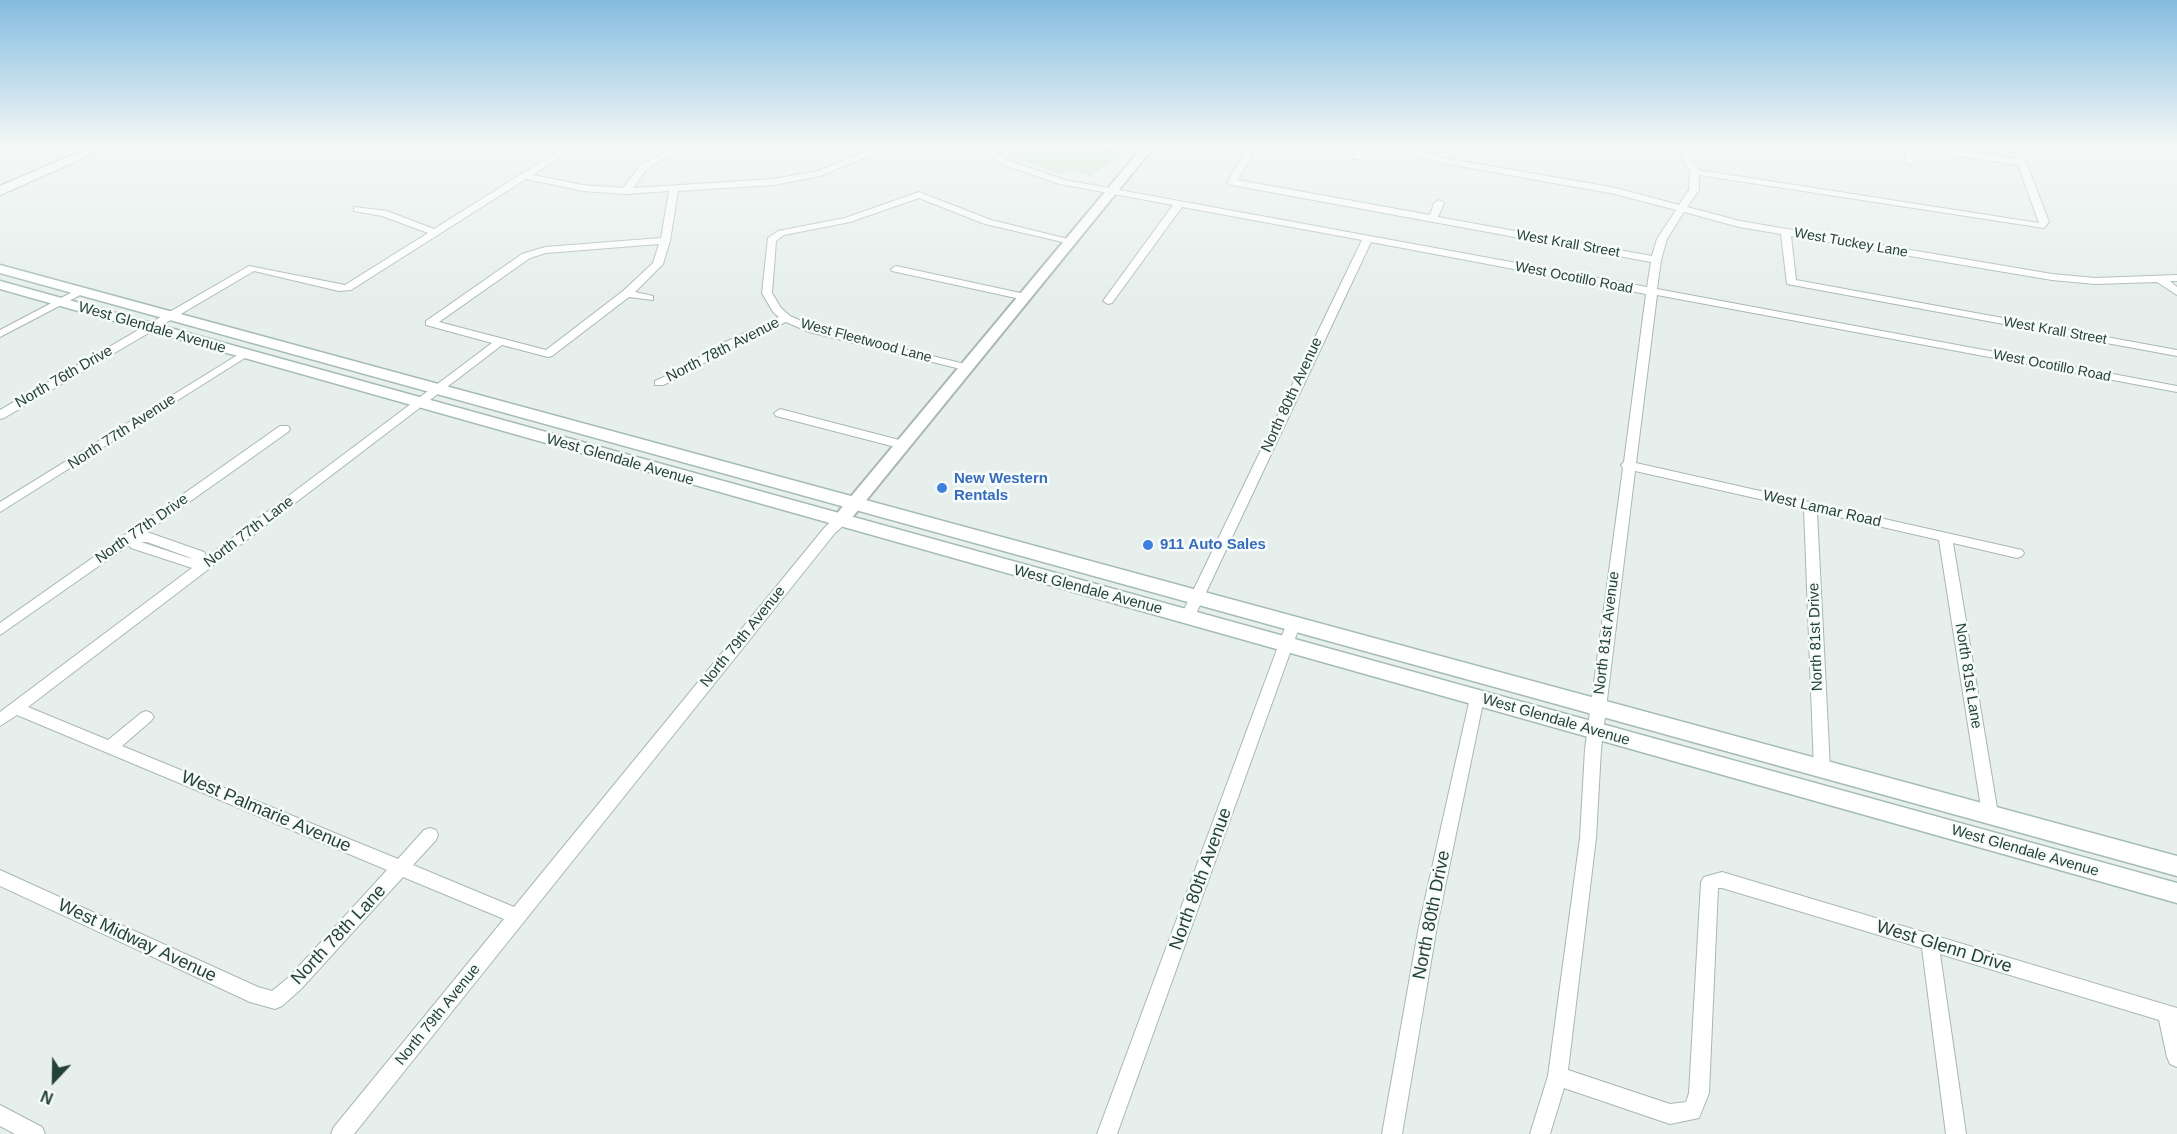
<!DOCTYPE html>
<html>
<head>
<meta charset="utf-8">
<style>
  body { margin:0 }
  #map { position:relative; width:2177px; height:1134px; overflow:hidden; background:#e6efeb; font-family:Arial,sans-serif }
  canvas { display:block }
  .north { position:absolute; left:24px; top:1050px; width:60px; height:60px; -webkit-text-stroke:4px #f7fbf9; paint-order:stroke; rotate:202deg; font-size:16px; font-weight:700; line-height:24px; text-align:center; color:#24423a }
  .north::after { content:''; display:block; margin:auto; width:21px; height:27px; background:#24423a; clip-path:polygon(50% 0,100% 100%,50% 72%,0 100%) }
</style>
</head>
<body>
<div id="map">
<canvas width="2177" height="1134"></canvas>
<div class="north">N</div>
</div>
<script>
const g = document.querySelector('canvas').getContext('2d');
g.lineJoin = 'round';
function fillPath(path, color) { g.fillStyle = color; g.fill(path, 'evenodd'); }
const toPath = rows => new Path2D(rows.map(r => 'M' + r).join(''));
function stroke(path, color, width, dash) { g.strokeStyle = color; g.lineWidth = width; g.lineCap = dash ? 'butt' : 'round'; g.setLineDash(dash || []); g.stroke(path); }
function drawText(font, color, halo, rows, align = 'center') {
  g.font = font + ' Arial,sans-serif'; g.lineWidth = 5; g.setLineDash([]); g.textBaseline = 'middle'; g.strokeStyle = halo; g.fillStyle = color; for (const [text, x, y, turn = 0] of rows) {
    g.save(); g.translate(x, y); g.rotate((+turn || 0) * Math.PI / 180); g.textAlign = isNaN(turn) ? turn : align; if (halo) g.strokeText(text, 0, 0); g.fillText(text, 0, 0); g.restore();
  }
}
fillPath(toPath([
  [993,144,1092,144,1113,149,1121,155,1090,176,1070,171,1058,174,1024,161]
]), '#bfe0c8');
const minor = toPath([
  [394,144,412,144,440,149,449,144,460,144,441,155,394,144],
  [569,144,579,144,533,175,583,185,623,188,640,166,678,144,688,144,646,170,633,188,774,179,818,171,885,144,897,144,820,176,774,185,678,191,670,241,663,264,635,292,653,296,653,300,629,297,552,356,548,357,502,345,28,707,108,740,141,713,146,711,151,713,154,717,151,721,122,746,398,859,424,830,430,828,436,830,438,835,436,840,413,865,514,907,825,527,835,518,845,518,846,521,845,524,835,533,354,1134,331,1134,334,1127,504,919,403,877,301,989,282,1006,275,1009,250,1002,0,886,0,870,258,987,272,991,289,977,387,870,17,715,0,726,0,712,192,568,131,548,129,545,0,635,0,623,280,426,288,426,290,429,288,432,147,532,204,552,207,557,492,343,426,325,426,321,522,254,545,247,661,238,669,191,626,194,583,191,526,179,351,290,339,291,254,271,4,418,0,419,0,410,249,266,345,285,428,233,382,216,354,211,354,207,387,211,434,229,569,144],
  [659,244,653,263,623,291,546,350,439,322,530,258,546,253,659,244],
  [141,542,147,542,194,559,186,557,141,542],
  [974,144,984,144,1010,161,1065,180,1647,287,1651,262,1232,185,1227,182,1250,144,1258,144,1238,180,1430,215,1434,203,1439,200,1444,203,1438,217,1652,256,1657,239,1676,210,1615,194,1443,163,1385,144,1398,144,1444,158,1616,188,1679,205,1689,190,1690,172,1679,151,1597,147,1593,144,1676,146,1675,144,1683,144,1698,170,2039,223,2018,165,1913,149,1914,162,1910,165,1906,162,1904,148,1891,144,1913,144,2016,159,2011,144,2019,144,2049,222,2044,228,1699,175,1699,190,1687,207,1740,221,2052,274,2095,278,2177,275,2177,281,2170,281,2177,287,2177,295,2157,282,2095,284,2052,280,1791,236,1796,280,2177,350,2177,356,1787,284,1781,234,1739,227,1684,212,1667,239,1661,260,1657,289,2177,386,2177,392,1657,295,1636,463,2022,550,2024,553,2022,556,2017,558,1953,543,1998,814,1996,819,1990,821,1984,819,1982,814,1939,540,1817,512,1830,769,1828,774,1822,776,1816,774,1814,769,1804,509,1635,471,1601,749,1596,838,1568,1070,1670,1104,1686,1102,1689,1093,1701,882,1704,877,1722,872,2177,1008,2177,1067,2170,1064,2167,1057,2159,1020,1940,954,1966,1134,1946,1134,1922,948,1722,888,1718,888,1709,1093,1699,1118,1670,1124,1564,1088,1550,1134,1530,1134,1548,1076,1580,838,1585,749,1623,468,1621,465,1624,462,1646,294,1371,242,1194,618,1192,622,1187,623,1182,622,1180,618,1362,240,1182,207,1112,303,1108,304,1103,301,1173,205,1060,184,1004,165,974,144],
  [1111,144,1129,144,1150,150,1146,153,1111,144],
  [1361,144,1369,144,1361,159,1355,159,1354,157,1361,144],
  [919,192,991,220,1076,241,1071,244,985,224,919,198,850,222,784,235,776,241,772,293,781,308,790,316,817,328,969,365,969,369,965,370,809,332,786,322,727,349,683,376,663,385,655,385,655,381,675,372,719,345,779,317,773,312,762,293,768,238,778,231,845,218,919,192],
  [896,266,1025,294,1030,297,1025,300,892,271,891,269,896,266],
  [80,288,85,291,84,293,0,337,0,330,80,288],
  [244,351,250,354,248,356,0,512,0,502,244,351],
  [780,409,907,442,909,445,903,449,776,416,774,413,780,409],
  [1293,620,1298,621,1300,625,1117,1134,1097,1134,1286,625,1288,621,1293,620],
  [1477,692,1482,694,1484,698,1437,926,1402,1134,1382,1134,1419,926,1470,698,1472,694,1477,692],
  [0,1105,42,1127,45,1134,15,1134,0,1126,0,1105]
]);
const tertiary = toPath([
  [1145,144,1156,144,846,525,834,525,832,521,834,517,1145,144]
]);
const secondary = toPath([
  [98,144,115,144,0,195,0,186,98,144],
  [0,265,2177,856,2177,876,0,273,0,265],
  [0,281,2177,883,2177,903,0,289,0,281]
]);
stroke(minor, '#a8b8b2', 2);
stroke(tertiary, '#a8b8b2', 4);
stroke(secondary, '#a4bbb3', 3);
fillPath(minor, '#fff');
fillPath(tertiary, '#fff');
fillPath(secondary, '#fff');
const sky = g.createLinearGradient(0, 0, 0, 303);
sky.addColorStop(0, '#84bce0');
sky.addColorStop(0.48, '#f4f8f6');
sky.addColorStop(1, '#f4f8f600');
g.fillStyle = sky;
g.fillRect(0, 0, 2177, 303);
for (const [x, y, r, color] of [
  [942,488,6,"#3f7fe0"],
  [1148,545,6,"#3f7fe0"]
]) { const dot = new Path2D(); dot.arc(x, y, r, 0, 2 * Math.PI); g.fillStyle = color; g.fill(dot); stroke(dot, '#f7fbf9', 2); }
drawText('14px', '#24423a', '#f7fbf9', [
  ["West Tuckey Lane",1851,243,10],
  ["West Krall Street",1568,244,10],
  ["West Ocotillo Road",1574,278,11],
  ["West Krall Street",2055,331,10],
  ["West Fleetwood Lane",866,341,15],
  ["West Ocotillo Road",2052,366,11]
]);
drawText('15px', '#24423a', '#f7fbf9', [
  ["West Glendale Avenue",152,328,16],
  ["North 78th Avenue",723,350,-27],
  ["North 76th Drive",64,377,-30],
  ["North 80th Avenue",1292,395,-65],
  ["North 77th Avenue",122,432,-33],
  ["West Glendale Avenue",620,460,16],
  ["West Lamar Road",1822,509,13],
  ["North 77th Drive",142,529,-35],
  ["North 77th Lane",249,532,-37],
  ["West Glendale Avenue",1088,590,15],
  ["North 81st Avenue",1607,633,-83],
  ["North 79th Avenue",743,637,-51],
  ["North 81st Drive",1816,637,-92],
  ["North 81st Lane",1968,676,81],
  ["West Glendale Avenue",1556,720,16],
  ["West Glendale Avenue",2025,851,16],
  ["North 79th Avenue",438,1015,-51]
]);
drawText('bold 15px', '#366cbe', '#f7fbf9', [
  ["New Western",954,479],
  ["Rentals",954,496],
  ["911 Auto Sales",1160,545]
], 'left');
drawText('18px', '#24423a', '#f7fbf9', [
  ["West Palmarie Avenue",266,812,23],
  ["North 80th Avenue",1201,879,-70],
  ["North 80th Drive",1432,915,-79],
  ["North 78th Lane",339,935,-47],
  ["West Midway Avenue",137,941,25],
  ["West Glenn Drive",1944,947,17]
]);
</script>
</body>
</html>
